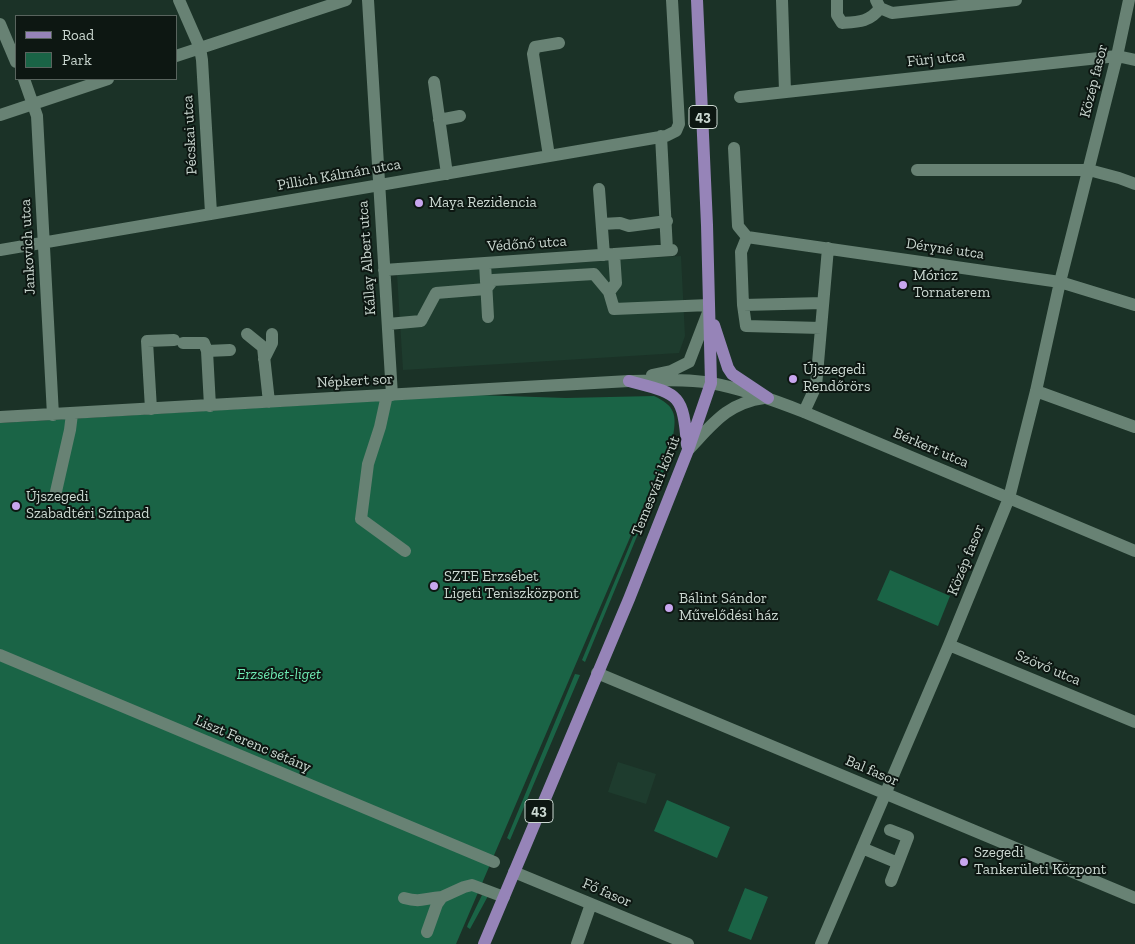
<!DOCTYPE html>
<html>
<head>
<meta charset="utf-8">
<style>
	body { margin:0 }
	#map { position:relative; width:1135px; height:944px; overflow:hidden; background:#1b3227; font-family:"Zilla Slab",serif }
	canvas { display:block }
	.legend { position:absolute; left:15px; top:15px; width:162px; height:65px; box-sizing:border-box; background:#0d1712; border:1px solid #59645e; margin:0; padding:6px 9px; list-style:none; font-size:15px; color:#cbd8d1 }
	.legend li { display:flex; align-items:center; gap:10px; height:25px }
	.legend b { width:25px; border:1px solid #59645e }
</style>
</head>
<body>
<div id="map">
<canvas width="1135" height="944"></canvas>
<ul class="legend">
<li><b style="height:6px;background:#9684b8"></b>Road</li>
<li><b style="height:14px;background:#1a6446"></b>Park</li>
</ul>
</div>
<script>
const ctx = document.querySelector('canvas').getContext('2d');
ctx.lineJoin = 'round';
function fill(path, color) { ctx.fillStyle = color; ctx.fill(path, 'evenodd'); }
function stroke(path, color, width, dash) { ctx.strokeStyle = color; ctx.lineWidth = width; ctx.lineCap = dash ? 'butt' : 'round'; ctx.setLineDash(dash || []); ctx.stroke(path); }
function label(font, color, halo, rows, align = 'center') {
  ctx.font = font + ' "Zilla Slab",serif'; ctx.lineWidth = 4; ctx.setLineDash([]); ctx.textBaseline = 'middle'; ctx.strokeStyle = halo; ctx.fillStyle = color; for (const [text, x, y, turn = 0] of rows) {
    ctx.save(); ctx.translate(x, y); ctx.rotate((+turn || 0) * Math.PI / 180); ctx.textAlign = isNaN(turn) ? turn : align; if (halo) ctx.strokeText(text, 0, 0); ctx.fillText(text, 0, 0); ctx.restore();
  }
}
fill(new Path2D(`
	M681,256L685,336L679,353L403,370L397,274Z
	M618,762L656,774L646,804L608,792Z`), '#1e3c2e');
fill(new Path2D(`
	M476,395L566,398L654,396C675,406 677,414 673,437L456,944H0V423Z
	M678,437L585,662L582,660L661,470L674,440Z
	M890,570L950,596L938,626L877,600Z
	M575,674L580,675L510,840L507,838Z
	M667,800L730,827L717,858L654,831Z
	M745,888L768,897L751,940L728,931Z
	M482,895L488,896L470,929L467,927L468,924Z`), '#1a6446');
stroke(new Path2D(`
	M179,0L200,48L202,60L211,213
	M368,0L392,395
	M782,0L785,91
	M837,0V15L842,23C858,22 870,22 880,8
	M876,0L880,8L892,13L1016,0
	M0,24L16,62
	M176,56L346,0
	M24,79L37,116L53,415
	M434,82L447,174
	M740,97L1117,56L1135,60
	M0,115L108,79
	M439,120L460,116
	M661,136L667,250
	M734,148L738,226L747,237
	M549,156L533,54L535,47L559,43
	M917,170H1089L1119,178L1135,184
	M599,189L604,255
	M602,224L620,223L629,226L667,221
	M747,237L1060,282L1135,305
	M747,237L741,252L743,305L746,326L821,328
	M0,250L666,136L676,131L679,124L672,0
	M485,263L488,317
	M384,270L672,250
	M609,292L616,283L614,254
	M743,305L823,303
	M388,324L421,321L436,293L486,289L493,280L594,274L609,292L614,309L709,305
	M247,334L263,347L269,402
	M183,343H204L207,351
	M264,359L272,343V334
	M652,375L671,371L689,362L709,310
	M1036,391L1135,427
	M387,395L380,427L368,464L361,519L405,551
	M210,406L207,351L230,350
	M151,409L147,341L174,340
	M804,412L816,386L828,248
	M0,417L629,381C656,381 684,378 711,383C743,389 774,400 804,412L1135,551
	M688,450C712,425 727,403 764,398
	M55,496L70,430L72,414
	M949,645L1135,722
	M0,655L494,862
	M597,673L1135,898
	M862,848L898,863L908,837L890,830
	M514,872L688,944
	M891,881L898,863
	M404,898C422,903 424,898 442,897
	M427,932L437,904L442,897L464,887L472,885L504,897
	M577,944L591,904
	M821,944L949,645L1009,498L1036,391L1060,282L1117,56L1129,0`), '#688274', 12);
stroke(new Path2D(`
	M714,325L728,368L732,374L768,398
	M629,381C678,394 683,392 687,445
	M484,944L629,599L688,450L711,383L707,225L697,0`), '#9684b8', 12);
for (const [x, y, r, color] of [
	[419,203,5,"#c8a6ef"],
	[903,285,5,"#c8a6ef"],
	[793,379,5,"#c8a6ef"],
	[16,506,5,"#c8a6ef"],
	[434,586,5,"#c8a6ef"],
	[669,608,5,"#c8a6ef"],
	[964,862,5,"#c8a6ef"]
]) { const dot = new Path2D(); dot.arc(x, y, r, 0, 2 * Math.PI); ctx.fillStyle = color; ctx.fill(dot); stroke(dot, '#0d1712', 2); }
for (const [x, y, w] of [
	[703,117,28],
	[539,811,28]
]) { const box = new Path2D(); box.roundRect(x - w / 2, y - 11.5, w, 23, 4); ctx.fillStyle = '#0d1712'; ctx.fill(box); stroke(box, '#cbd8d1', 1); }
label('bold 14px', '#cbd8d1', null, [
	["43",703,117],
	["43",539,811]
]);
label('15px', '#cbd8d1', '#0d1712', [
	["Fürj utca",936,59,-6],
	["Közép fasor",1094,81,-76],
	["Pécskai utca",190,135,-93],
	["Pillich Kálmán utca",339,175,-10],
	["Védőnő utca",527,244,-4],
	["Jankovich utca",28,247,-93],
	["Déryné utca",945,249,8],
	["Kállay Albert utca",367,258,-94],
	["Népkert sor",355,381,-3],
	["Bérkert utca",931,448,23],
	["Temesvári körút",656,486,-68],
	["Közép fasor",966,560,-68],
	["Szövő utca",1048,668,23],
	["Liszt Ferenc sétány",253,744,23],
	["Bal fasor",872,771,23],
	["Fő fasor",607,893,23]
]);
label('15px', '#cbd8d1', '#0d1712', [
	["Maya Rezidencia",429,203],
	["Móricz",913,276],
	["Tornaterem",913,293],
	["Újszegedi",803,370],
	["Rendőrörs",803,387],
	["Újszegedi",26,497],
	["Szabadtéri Színpad",26,514],
	["SZTE Erzsébet",444,577],
	["Ligeti Teniszközpont",444,594],
	["Bálint Sándor",679,599],
	["Művelődési ház",679,616],
	["Szegedi",974,853],
	["Tankerületi Központ",974,870]
], 'left');
label('italic 15px', '#6fecb4', '#0d1712', [
	["Erzsébet-liget",279,675]
]);
</script>
</body>
</html>
